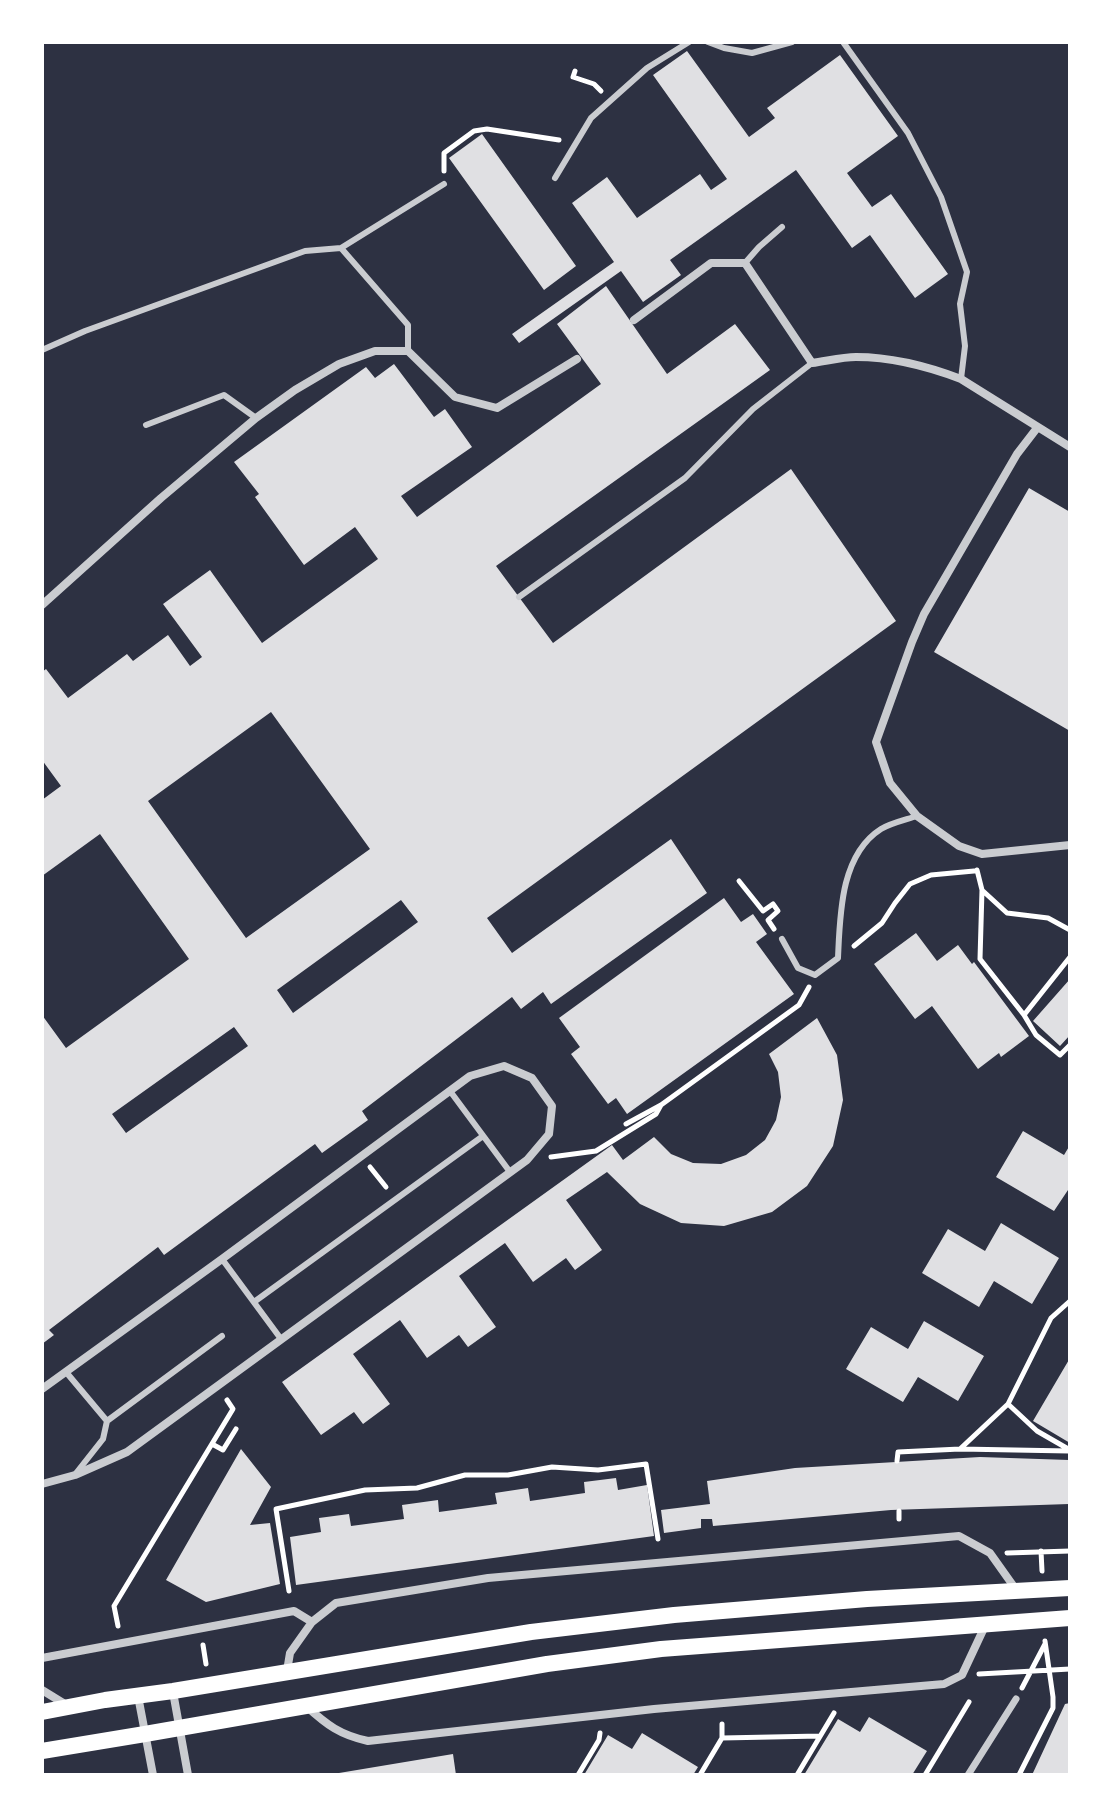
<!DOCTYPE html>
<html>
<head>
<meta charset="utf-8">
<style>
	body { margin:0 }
	#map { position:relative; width:1112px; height:1817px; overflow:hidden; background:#2d3142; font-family:Arial,sans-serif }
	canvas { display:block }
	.frame { position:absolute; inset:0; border:44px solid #fff; pointer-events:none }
</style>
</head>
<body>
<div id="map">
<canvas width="1112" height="1817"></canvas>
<div class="frame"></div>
</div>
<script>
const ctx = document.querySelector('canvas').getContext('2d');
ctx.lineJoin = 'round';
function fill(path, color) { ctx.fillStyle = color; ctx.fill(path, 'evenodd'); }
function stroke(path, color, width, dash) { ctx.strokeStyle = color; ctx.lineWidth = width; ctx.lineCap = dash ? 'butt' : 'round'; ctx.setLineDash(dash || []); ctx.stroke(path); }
fill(new Path2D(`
	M687,51L749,137L775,118L767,108L840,55L898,136L847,173L872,207L891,194L948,274L915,298L870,235L852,248L796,170L670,260L681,275L643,302L621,271L519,343L512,334L614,262L572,203L607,177L637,218L700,174L711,190L727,179L653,75Z
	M482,134L576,266L544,290L449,158Z
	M606,286L667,374L735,324L770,370L496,566L553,643L791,469L896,621L487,918L512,953L671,839L707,893L551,1004L543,992L521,1009L512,997L362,1111L368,1120L322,1153L315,1144L164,1255L158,1247L49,1330L54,1335L42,1344V1015L66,1048L189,959L100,834L42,876V800L61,786L42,760V672L46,669L68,698L127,654L133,661L168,635L190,666L202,657L163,604L210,570L262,643L378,559L355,527L304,565L255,497L259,494L234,462L366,367L375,378L394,364L434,417L445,409L472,447L401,496L417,517L601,384L557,324ZM271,712L370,849L246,938L148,801ZM401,900L418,922L293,1013L277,990ZM234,1027L248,1046L126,1133L112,1114Z
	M1029,488L1070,512V731L934,652Z
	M724,898L741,922L753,914L767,934L756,942L794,994L627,1114L616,1098L608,1104L571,1054L580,1047L559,1018Z
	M916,933L937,961L958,945L972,964L974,962L1029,1036L1001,1057L999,1053L978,1069L932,1006L915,1019L874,964Z
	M1070,979V1035L1060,1046L1033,1021Z
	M817,1018L837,1055L843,1100L833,1146L807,1186L772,1212L724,1226L681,1223L640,1204L607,1172L566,1200L602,1250L575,1270L566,1258L533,1282L505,1243L459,1276L496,1327L468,1347L459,1335L427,1358L400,1320L353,1354L390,1404L363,1424L354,1412L321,1435L282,1382L612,1145L623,1160L654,1137L671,1154L693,1163L721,1164L746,1155L765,1140L776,1120L781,1097L778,1072L769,1054Z
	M1023,1131L1064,1155L1070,1145V1187L1054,1211L996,1177Z
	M1001,1223L1059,1258L1032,1304L994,1281L979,1307L922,1273L948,1229L985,1251Z
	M924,1321L984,1356L958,1401L918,1377L903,1402L846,1369L871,1327L908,1349Z
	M1070,1358V1443L1033,1421Z
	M241,1449L271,1487L250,1525L270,1523L280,1584L206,1602L166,1580Z
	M980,1457L1069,1460V1504L891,1510L713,1526L712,1519H701V1528L664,1533L661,1510L710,1504L707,1481L795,1468Z
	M616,1478L618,1490L647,1485L654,1536L296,1585L290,1537L321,1532L319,1518L349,1514L351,1526L404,1519L402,1505L438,1500L439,1512L497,1504L495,1493L528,1488L530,1501L585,1493L584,1482Z
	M1070,1703V1775H1032L1065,1704Z
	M869,1717L927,1751L912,1775H804L838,1719L860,1732Z
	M642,1733L698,1767L693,1775H584L608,1735L632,1749Z
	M453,1754L456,1775H339V1773Z`), '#e0e0e3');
stroke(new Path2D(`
	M575,71L573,77L594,84L601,91
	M444,171V153L474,131L487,129L559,140
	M977,870L982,890L980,959L1024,1015L1036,1035L1060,1055L1070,1045
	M739,881L763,911L773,904L778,911L768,920L774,929
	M983,891L1007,913L1048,918L1070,930
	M854,946L882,923L895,903L910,884L931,875L974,871
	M1024,1015L1070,957
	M626,1124L661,1105L799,1005L809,987
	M551,1157L596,1151L656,1114L661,1105
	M370,1167L386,1187
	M1070,1301L1051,1318L1008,1404L1037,1431L1070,1450
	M212,1444L223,1450L236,1429
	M960,1449L1069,1451
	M897,1461L898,1452L960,1449L1008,1404
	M899,1511V1519
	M1041,1551L1042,1571
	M1007,1553L1070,1551
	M289,1591L276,1509L365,1490L417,1488L465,1475H508L552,1467L598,1470L646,1464L658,1539
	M118,1626L114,1606L233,1409L227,1400
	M203,1645L206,1664
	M979,1674L1070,1669
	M1022,1688L1045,1644
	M722,1738L820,1736
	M578,1775L599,1740L600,1733
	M700,1775L722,1738V1724
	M797,1775L834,1713
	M925,1775L969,1702
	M1019,1775L1053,1708V1697L1045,1641`), '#fff', 5);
stroke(new Path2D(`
	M708,42L724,48L752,53L792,42
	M843,42L908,133L941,197L967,272L960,304L965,346L961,379
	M555,178L591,118L647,68L689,42
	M341,248L444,184
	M745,263L759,247L782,227
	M42,350L85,331L305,251L341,248L408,325V351
	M146,425L224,395L256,418
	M519,597L685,478L753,409L812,363
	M782,939L798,968L815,975L838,958C840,916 840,855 881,829C891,823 905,820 917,816
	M450,1091L510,1172
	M222,1259L281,1339
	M254,1302L483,1136
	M66,1372L107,1421L103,1439L77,1472
	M107,1421L222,1336`), '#caccd0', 6);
stroke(new Path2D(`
	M968,1775L1016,1699`), '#caccd0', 7);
stroke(new Path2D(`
	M634,320L711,263H745L812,363C827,361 842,357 856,357C892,357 927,366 961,379L1070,447
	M1037,428L1017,454L924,614L912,642L876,742L890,783L917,816L959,846L982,854L1070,845
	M42,605L161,498L256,418L295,390L339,364L375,351H408L455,397L497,408L577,359
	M42,1389L222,1259L470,1076L504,1066L532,1078L552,1106L549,1134L527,1160L127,1452L75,1475L42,1484
	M42,1658L294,1611L312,1622
	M287,1671L290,1653L312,1622L336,1603L488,1578L959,1536L990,1553L1017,1591
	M42,1690L68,1706
	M173,1692L188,1775
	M138,1696L153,1775
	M306,1706C327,1725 340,1735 368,1741L654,1709L944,1684L962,1675L985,1626`), '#caccd0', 8);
stroke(new Path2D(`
	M42,1712L105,1700L173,1691L531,1632L674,1615L867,1599L1070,1588
	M42,1751L145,1734L547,1664L661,1649L1070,1618`), '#fff', 16);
</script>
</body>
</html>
